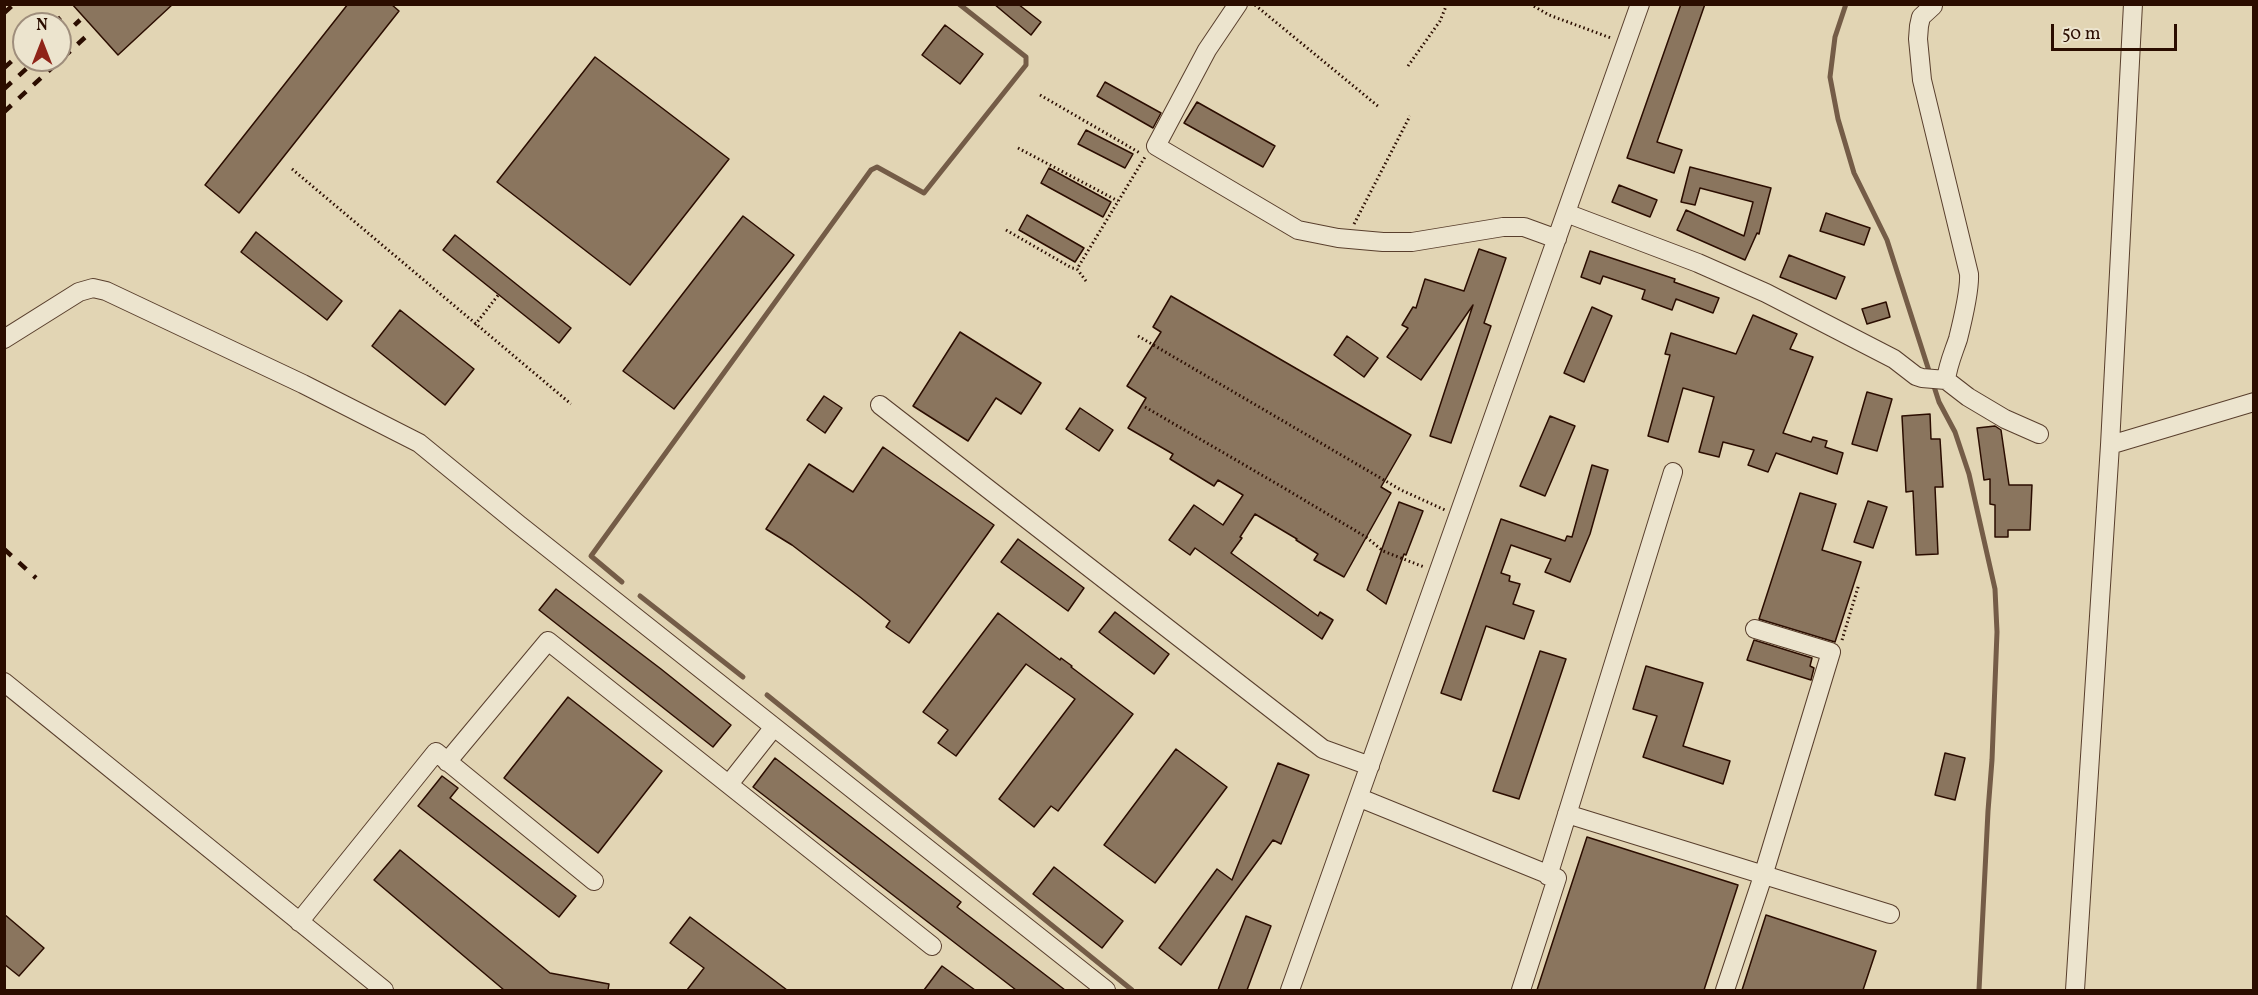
<!DOCTYPE html>
<html>
<head>
<meta charset="utf-8">
<style>
	body { margin:0 }
	#map { position:relative; width:2258px; height:995px; overflow:hidden; background:#e2d5b4; font-family:Vollkorn,serif }
	canvas { display:block }
	.frame { position:absolute; inset:0; border:6px solid #2b0d00; pointer-events:none }
	.north { position:absolute; left:12px; top:12px; width:60px; height:60px; box-sizing:border-box; background:#ece4ce; border:2px solid #9f8e7c; border-radius:50%; rotate:0deg; font-size:16px; font-weight:700; line-height:24px; text-align:center; color:#2b0d00 }
	.north::after { content:''; display:block; margin:auto; width:21px; height:27px; background:#8f2418; clip-path:polygon(50% 0,100% 100%,50% 72%,0 100%) }
	.scale { position:absolute; left:2051px; top:24px; width:126px; height:27px; box-sizing:border-box; border:3px solid #2b0d00; border-top:0; padding-left:8px; font-size:18px; line-height:21px; white-space:nowrap; color:#2b0d00; -webkit-text-stroke:4px #ece4ce; paint-order:stroke }
</style>
</head>
<body>
<div id="map">
<canvas width="2258" height="995"></canvas>
<div class="frame"></div>
<div class="north">N</div>
<div class="scale">50 m</div>
</div>
<script>
const ctx = document.querySelector('canvas').getContext('2d');
ctx.lineJoin = 'round';
function stroke(path, color, width, dash) { ctx.strokeStyle = color; ctx.lineWidth = width; ctx.lineCap = dash ? 'butt' : 'round'; ctx.setLineDash(dash || []); ctx.stroke(path); }
function fill(path, color) { ctx.fillStyle = color; ctx.fill(path, 'evenodd'); }
stroke(new Path2D(`
	M1846,4L1835,37L1830,77L1838,119L1854,173L1887,240L1939,402L1955,432L1969,474L1995,589L1997,632L1992,760L1988,811L1979,990
	M622,582L591,556L871,170L877,167L924,193L1026,65V57L959,4
	M640,596L743,677
	M767,695L1132,990`), '#745c47', 5);
const building = new Path2D(`
	M72,4H173L118,55Z
	M348,4H391L399,11L239,213L205,185Z
	M994,4H1018L1041,22L1031,35Z
	M1681,4H1705L1657,142L1682,150L1674,173L1627,158Z
	M945,25L983,54L960,84L922,55Z
	M595,57L729,159L630,285L497,182Z
	M1105,82L1161,113L1153,128L1097,96Z
	M1197,102L1275,146L1263,167L1184,123Z
	M1086,130L1133,154L1125,168L1078,144Z
	M1690,167L1771,188L1759,234L1757,233L1745,260L1677,230L1686,210L1744,236L1753,202L1700,188L1695,205L1681,202Z
	M1049,168L1111,202L1103,217L1041,183Z
	M1619,185L1657,200L1650,217L1612,202Z
	M1826,213L1870,228L1864,245L1820,231Z
	M1027,215L1084,248L1075,262L1019,230Z
	M743,216L794,255L674,409L623,371Z
	M256,232L342,301L327,320L241,252Z
	M455,235L571,328L559,343L443,250Z
	M1479,249L1506,258L1484,323L1491,326L1451,443L1430,436L1473,305L1421,380L1387,357L1408,328L1402,325L1413,307L1416,308L1425,279L1464,291Z
	M1590,251L1675,279L1674,282L1719,298L1713,313L1676,299L1672,310L1642,299L1645,290L1603,276L1600,284L1581,277Z
	M1789,255L1845,277L1836,299L1780,277Z
	M1171,296L1411,435L1381,487L1391,493L1344,577L1314,560L1318,554L1296,540L1297,539L1255,514L1240,537L1242,538L1231,553L1318,616L1320,612L1333,620L1322,639L1195,548L1190,555L1169,540L1194,505L1223,525L1243,495L1218,480L1214,486L1170,459L1173,454L1128,428L1146,398L1127,386L1161,332L1153,327Z
	M1886,302L1890,317L1867,324L1862,309Z
	M1592,307L1612,316L1584,382L1564,373Z
	M400,310L474,369L445,405L372,346Z
	M1753,315L1797,334L1790,349L1813,357L1783,433L1811,442L1813,437L1827,441L1825,447L1843,453L1837,474L1776,453L1768,472L1748,465L1754,450L1723,442L1719,457L1699,452L1714,397L1683,388L1668,442L1648,436L1670,355L1665,354L1671,333L1736,354Z
	M960,332L1041,383L1021,414L996,398L968,441L913,406Z
	M1347,336L1378,358L1364,377L1334,355Z
	M1867,392L1892,399L1877,451L1852,444Z
	M824,396L842,408L825,433L807,420Z
	M1080,408L1113,430L1099,451L1066,429Z
	M1930,414L1931,439H1940L1943,487H1935L1938,554L1916,555L1913,491L1906,492L1902,416Z
	M1550,416L1575,426L1545,496L1520,486Z
	M1995,426L2001,430L2009,485H2032L2030,530H2008V537H1995V505L1990,504V479L1984,480L1977,428Z
	M883,447L994,525L909,643L886,627L890,621L860,597L792,545L766,529L809,464L853,492Z
	M1592,465L1608,470L1590,534L1570,582L1545,572L1551,559L1511,545L1501,573L1510,576L1509,581L1520,584L1513,604L1534,611L1524,639L1486,626L1461,700L1441,693L1501,519L1565,541L1567,536L1572,537Z
	M1800,493L1836,504L1822,550L1861,562L1835,642L1759,619Z
	M1868,501L1887,507L1873,548L1854,542Z
	M1399,502L1423,511L1406,555L1404,554L1386,604L1367,590Z
	M1018,539L1084,588L1068,611L1001,562Z
	M556,589L661,669L731,725L713,747L539,610Z
	M1115,612L1169,654L1154,674L1099,632Z
	M998,613L1060,660L1061,658L1072,666L1071,667L1133,714L1058,811L1051,806L1034,827L999,799L1075,699L1026,664L956,756L938,743L948,730L923,712Z
	M1754,640L1812,658L1810,666L1814,668L1811,680L1747,660Z
	M1540,651L1566,659L1519,799L1493,791Z
	M1646,666L1703,683L1683,746L1730,761L1723,784L1643,757L1657,716L1633,709Z
	M568,697L662,771L598,853L504,778Z
	M1176,749L1227,787L1155,883L1104,845Z
	M1945,753L1965,758L1955,800L1935,795Z
	M775,758L961,902L957,907L1065,990H1016L753,787Z
	M1278,763L1309,775L1281,844L1273,840L1181,965L1159,948L1217,869L1232,880Z
	M442,776L458,788L450,798L576,896L559,917L418,806Z
	M1587,837L1738,885L1704,990H1537Z
	M400,850L550,973L609,984L608,990H504L374,880Z
	M1054,867L1123,921L1102,948L1033,894Z
	M4,914L44,948L19,976L4,964Z
	M1766,915L1876,951L1863,990H1742Z
	M1246,916L1271,926L1247,990H1218Z
	M690,917L787,990H687L704,968L670,943Z
	M942,966L975,990H924Z`);
fill(building, '#8a755e');
stroke(building, '#2b0d00', 1.5);
const minor = new Path2D(`
	M1238,4L1207,50L1156,146L1298,230L1338,238L1383,242H1412L1503,227H1524L1557,239
	M1933,6L1921,17L1919,26L1918,39L1922,80L1969,274C1970,290 1962,323 1958,339C1953,354 1948,364 1946,380
	M1566,213L1698,263L1766,293L1894,359L1916,376L1922,378L1946,380L1968,397L2005,419L2039,434
	M4,339L79,292L93,288L106,291L303,384L419,443L518,524L1106,990
	M880,405L1323,749L1370,766
	M2110,445L2254,402
	M4,682L384,990
	M447,762L548,641L932,946
	M729,784L774,727
	M1360,798L1557,878L1521,990
	M1567,814L1890,914
	M1548,876L1673,472
	M299,922L436,752L594,881
	M1290,990L1640,4
	M1725,990L1763,876L1831,652L1755,629
	M2075,990L2110,445L2133,4`);
stroke(minor, '#593f2d', 20);
stroke(new Path2D(`
	M1530,4L1549,15L1611,38
	M1255,5L1379,107
	M1408,66L1440,21L1447,4
	M1040,95L1140,153
	M1018,148L1118,201
	M292,169L571,404
	M1354,224L1410,116
	M1006,230L1072,268L1077,269
	M1086,281L1077,269L1145,157
	M475,325L499,294
	M1138,336L1401,490L1445,510
	M1145,407L1284,488L1366,537L1383,551L1424,567
	M1842,640L1859,584`), '#2b0d00', 3, [1.5, 3]);
stroke(minor, '#ece4ce', 18);
stroke(new Path2D(`
	M4,13L14,4
	M53,24L68,11
	M60,39L80,20
	M4,68L24,50
	M4,89L36,60
	M4,112L92,31
	M4,549L36,578`), '#2b0d00', 4.5, [10, 10]);
</script>
</body>
</html>
